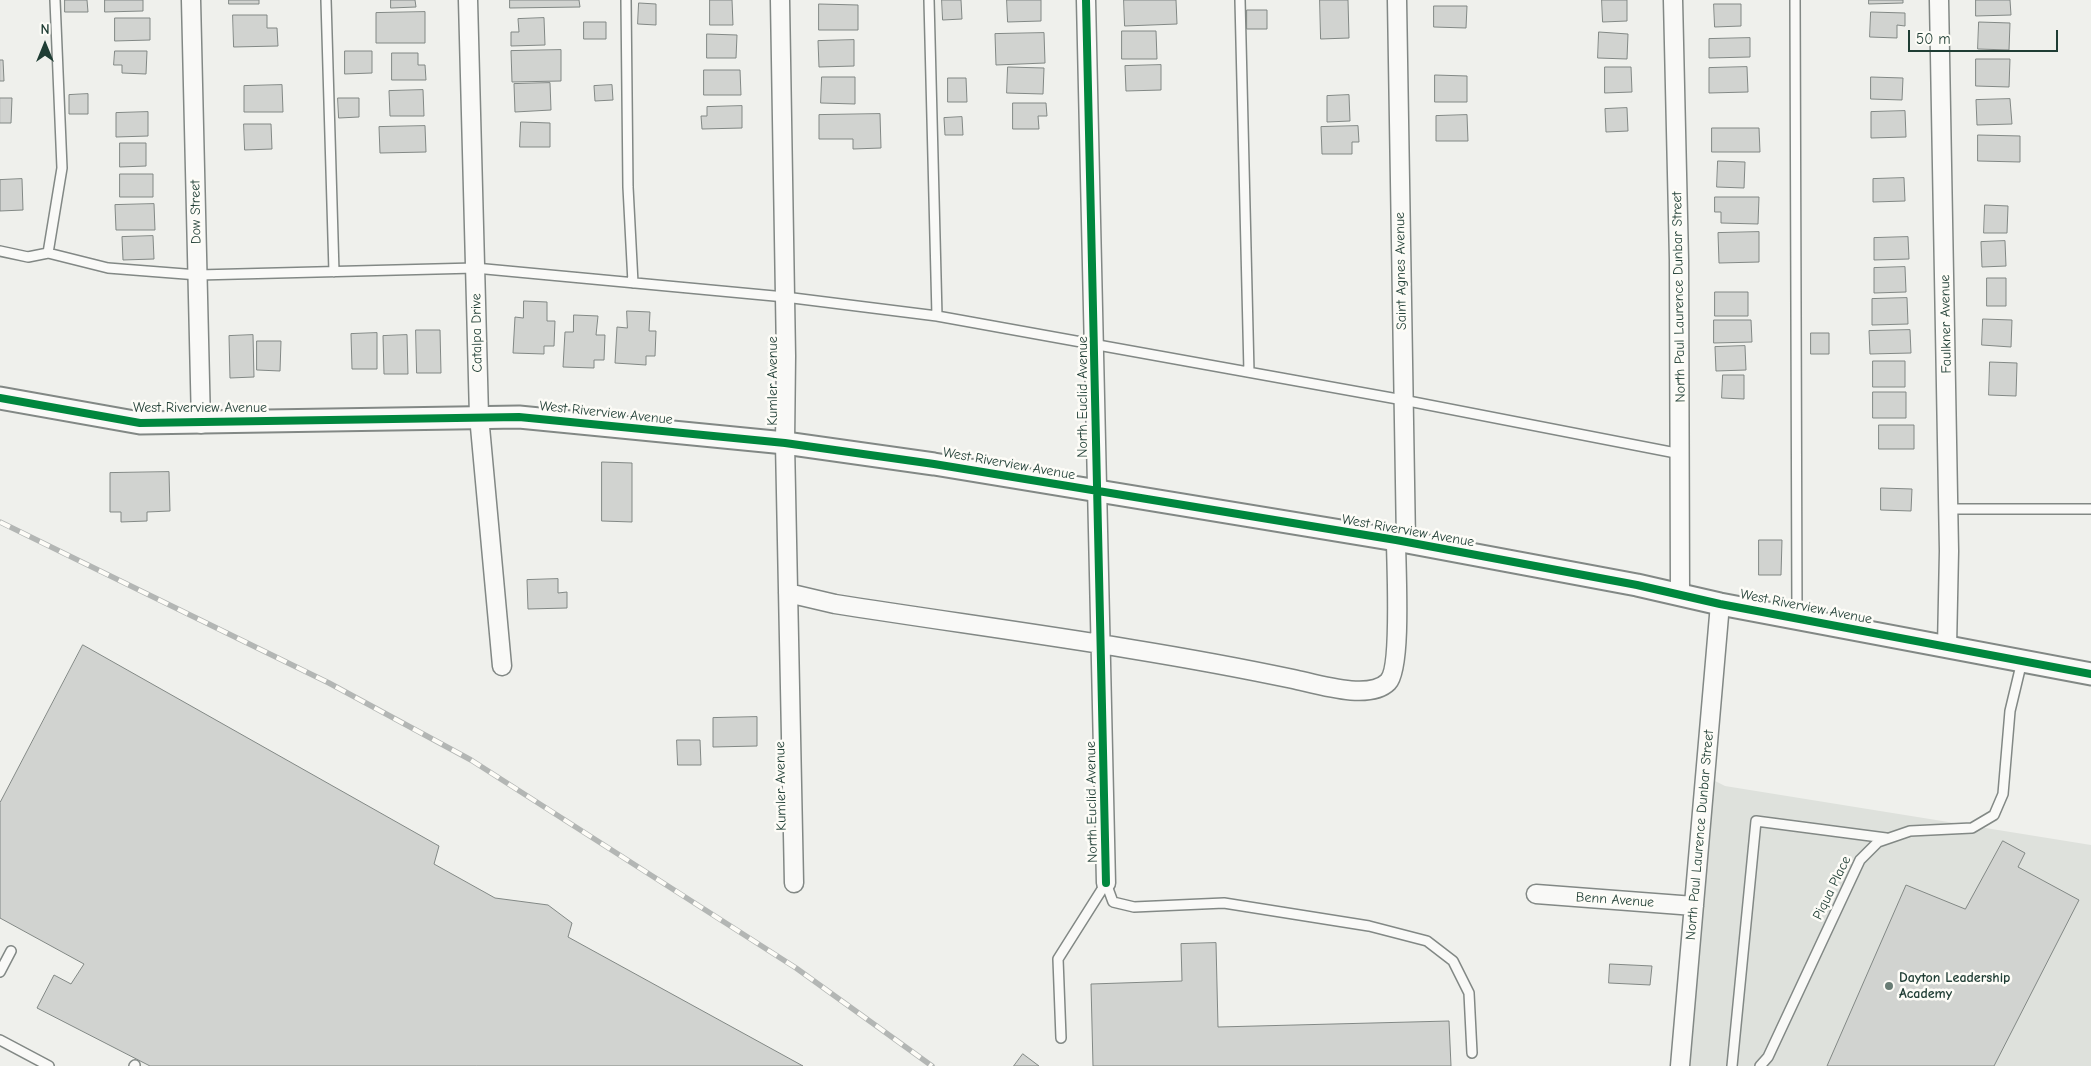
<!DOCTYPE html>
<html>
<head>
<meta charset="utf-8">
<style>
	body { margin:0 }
	#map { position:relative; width:2091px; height:1066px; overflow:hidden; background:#eff0ec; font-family:"Comic Neue",sans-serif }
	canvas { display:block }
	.north { position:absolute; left:20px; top:20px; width:50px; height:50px; -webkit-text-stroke:4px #fdfcf7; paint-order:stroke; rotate:0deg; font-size:14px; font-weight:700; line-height:20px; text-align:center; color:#1f3d34 }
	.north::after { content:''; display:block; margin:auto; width:18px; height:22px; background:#1f3d34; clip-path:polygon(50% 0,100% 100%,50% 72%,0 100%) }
	.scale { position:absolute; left:1908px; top:30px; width:150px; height:22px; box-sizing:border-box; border:2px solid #1f3d34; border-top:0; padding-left:6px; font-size:15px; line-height:18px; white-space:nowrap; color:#1f3d34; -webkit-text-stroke:4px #fdfcf7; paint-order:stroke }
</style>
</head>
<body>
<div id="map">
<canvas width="2091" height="1066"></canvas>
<div class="north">N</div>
<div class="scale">50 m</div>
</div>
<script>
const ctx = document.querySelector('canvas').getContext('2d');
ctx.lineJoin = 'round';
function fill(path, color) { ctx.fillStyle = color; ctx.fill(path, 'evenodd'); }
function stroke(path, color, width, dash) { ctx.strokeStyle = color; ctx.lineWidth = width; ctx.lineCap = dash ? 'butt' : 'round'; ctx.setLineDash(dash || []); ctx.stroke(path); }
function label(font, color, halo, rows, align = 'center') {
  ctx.font = font + ' "Comic Neue",sans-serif'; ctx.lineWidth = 5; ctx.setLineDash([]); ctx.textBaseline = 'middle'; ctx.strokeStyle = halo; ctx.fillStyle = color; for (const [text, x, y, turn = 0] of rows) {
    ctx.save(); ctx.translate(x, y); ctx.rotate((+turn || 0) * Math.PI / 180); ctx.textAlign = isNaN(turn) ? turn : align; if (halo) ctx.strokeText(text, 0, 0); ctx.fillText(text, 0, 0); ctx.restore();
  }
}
fill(new Path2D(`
	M1705,776L1725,786L2091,845V1066H1680Z`), '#dee1dc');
const building = new Path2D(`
	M65,0H87L88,12H65Z
	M105,0H143V11L105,12Z
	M229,0H259V4H229Z
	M391,0H415L416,7L391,8Z
	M510,0H579L580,7L510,8Z
	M710,0H732L733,25H710Z
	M942,0H961L962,19L943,20Z
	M1007,0H1041V21L1008,22Z
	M1124,0H1176L1177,24L1125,26Z
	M1320,0H1348L1349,38L1321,39Z
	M1602,0H1627V21L1603,22Z
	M1869,0H1903V3L1869,4Z
	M1976,0H2010L2011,15L1976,16Z
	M639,3L656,4V25L638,24Z
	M819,4L858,5V30H819Z
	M1714,4H1741V26L1715,27Z
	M1434,6H1467L1466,28L1434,27Z
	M1247,10H1267V29H1247Z
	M425,12V43H376V13Z
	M1871,12L1905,13V26L1897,25V38L1870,37Z
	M233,15H267V28H277L278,46L234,47Z
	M115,18H150V40L115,41Z
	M544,18L545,45L511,46V32H519L518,19Z
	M584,22H606V39H584Z
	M1979,22L2010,23L2009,50L1978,49Z
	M1122,31H1156L1157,59H1122Z
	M1599,32L1628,34L1627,59L1598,58Z
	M1044,33L1045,63L996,65L995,34Z
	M707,34L737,35L736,58H707Z
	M1750,38V57L1709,58V39Z
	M854,40V66L819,67L818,41Z
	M561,50V81L512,82L511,51Z
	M115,51H147L146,74L122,73V65H114Z
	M345,51H372V73L345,74Z
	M392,53H418V65H425L426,80H392Z
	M1976,59H2010L2009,87L1976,86Z
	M0,60H3L4,81H0Z
	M1161,65V90L1126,91L1125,66Z
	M1008,67L1044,68L1043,94L1007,93Z
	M1605,67H1631L1632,92L1605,93Z
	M1747,67L1748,92L1709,93V68Z
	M704,70H740L741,95H704Z
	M1435,75L1467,76V102H1435Z
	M822,77H855V104L821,103Z
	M1871,77L1903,78L1902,100L1871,99Z
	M948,78H966L967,102H948Z
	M550,83L551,110L515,112L514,84Z
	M282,85L283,112H244V86Z
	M612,85L613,100L595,101L594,86Z
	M423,90L424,116H390L389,91Z
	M88,94V114H69V95Z
	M1349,95L1350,121L1327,122V96Z
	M0,98H12L11,123H0Z
	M338,98H359V117L339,118Z
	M2010,99L2012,124L1977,125L1976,100Z
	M1013,103H1046L1047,116H1038L1039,129H1013Z
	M742,106V128L702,129L701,116H707V107Z
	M1627,108L1628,131L1606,132L1605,109Z
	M1905,111L1906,137L1871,138V112Z
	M148,112V136L116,137V113Z
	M880,114L881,148L853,149V139H819V115Z
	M1467,115L1468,141H1436V116Z
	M962,117L963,135H945L944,118Z
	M521,122L550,123V147H520Z
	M244,124H271L272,149L245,150Z
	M425,126L426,152L380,153L379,127Z
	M1358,126L1359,142H1352V154H1322L1321,127Z
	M1712,128H1759L1760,152H1712Z
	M1978,135L2020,136V162L1978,161Z
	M120,143H146V166L120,167Z
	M1718,161L1745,162L1744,188L1717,187Z
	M120,174H153V197H120Z
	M1904,178L1905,201L1873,202V179Z
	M22,179L23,210L0,211V180Z
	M1715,197H1759L1758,224L1721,223V212H1715Z
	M154,204L155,230H116L115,205Z
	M1985,205L2008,206L2007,233H1984Z
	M1759,232V262L1719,263L1718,233Z
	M153,236L154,259L123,260L122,237Z
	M1908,237L1909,259L1874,260V238Z
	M2005,241L2006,266L1982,267L1981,242Z
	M1905,267L1906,292L1874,293V268Z
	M1987,278H2006V306H1987Z
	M1715,292H1748V316H1715Z
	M1907,298L1908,324L1872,325V299Z
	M524,301L547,302V321H555L554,346H544V354L513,353L515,317L523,318Z
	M627,311L650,312L649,331H656L655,356H646V365L615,363L617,327L627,328Z
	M574,315L598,316L596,335H605L604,360H594V368L563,367L565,332H573Z
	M1983,319L2012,320L2011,347L1982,345Z
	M1714,320H1751L1752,342L1714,343Z
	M416,330H440L441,373H417Z
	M1910,330L1911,353L1870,354L1869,331Z
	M377,333V369H352L351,334Z
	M1811,333H1829V354H1811Z
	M253,335L254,377L230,378L229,336Z
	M407,335L408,374H384L383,336Z
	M257,341H281L280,371L257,370Z
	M1745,346L1746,370L1716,371L1715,347Z
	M1873,361H1905V387H1873Z
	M1990,362L2017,363L2016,396L1989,395Z
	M1723,375H1744V399L1722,398Z
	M1873,392H1906V418H1873Z
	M1879,425H1914V449H1879Z
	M602,462L632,463V522L602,521Z
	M169,472L170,511L147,512V521L121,522V512H110V473Z
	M1881,488L1912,489L1911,511L1881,510Z
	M1759,540H1782L1781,575H1759Z
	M558,579V593L567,592V608L528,609L527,580Z
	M83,645L439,846L434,864L495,898L548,905L572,923L568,937L803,1066H150L37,1008L54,975L71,984L84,964L0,918V803Z
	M757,717V746L713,747V718Z
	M677,740H700L701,765H678Z
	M2003,841L2025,853L2018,867L2079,900L1994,1066H1827L1906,885L1965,909Z
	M1216,943L1218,1027L1449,1021L1451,1066H1093L1091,984L1182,981L1181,944Z
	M1610,964L1652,966L1650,985L1609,983Z
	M1023,1054L1039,1066H1014Z`);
fill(building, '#d1d3d0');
stroke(building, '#828885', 1);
const service = new Path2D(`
	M326,0L334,272
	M626,0L628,187L633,283
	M929,0L937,316
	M1240,0L1249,372
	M1795,0L1797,618
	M0,251L28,257L48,253L62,168L55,0
	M48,253L108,268L198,275L475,268L785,297L937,316L1403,400L1681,454
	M1949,509H2091
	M1106,883L1113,902L1134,907L1224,903L1369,926L1427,941L1453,961L1469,993L1472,1053
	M0,972L11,951
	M1061,1038L1058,959L1106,883
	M0,1040L49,1066
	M134,1066L135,1065
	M1732,1066L1756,821L1886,838
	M1760,1066L1768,1057L1860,860L1878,842L1910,831L1972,828L1994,815L2003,794L2010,711L2022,661`);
const minor = new Path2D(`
	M191,0L201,424
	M468,0L479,416L502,666
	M780,0L786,356L785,443L794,883
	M1086,0L1106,883
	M1397,0L1406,542
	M1673,0L1679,260L1680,594
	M1939,0L1949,551L1947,647
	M788,593L835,604C988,628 1142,647 1293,679C1317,684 1369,701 1388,682C1402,668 1396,565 1396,540
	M1536,894L1694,906
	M1680,1066L1720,604`);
const tertiary = new Path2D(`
	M0,398L140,423L519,417L785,443L934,464L1396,540L1637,585L1720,604L2091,674`);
stroke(service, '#828885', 12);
stroke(minor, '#828885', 21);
stroke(tertiary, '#828885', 25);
stroke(service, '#f9f9f7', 9);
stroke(minor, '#f9f9f7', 18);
stroke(tertiary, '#f9f9f7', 21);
const rail = new Path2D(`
	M0,522L329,683L471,760L796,968L932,1066`);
stroke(rail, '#b3b6b4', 5.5);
stroke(rail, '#fdfcf7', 4, [11]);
stroke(new Path2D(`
	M1086,0L1106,883
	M0,398L140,423L519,417L785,443L934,464L1396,540L1637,585L1720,604L2091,674`), '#00873e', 8);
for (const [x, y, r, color] of [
	[1889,986,5,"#687c74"]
]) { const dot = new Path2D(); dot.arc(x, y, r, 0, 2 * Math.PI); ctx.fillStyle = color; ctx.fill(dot); stroke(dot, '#fdfcf7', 2); }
label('14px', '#1f3d34', '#fdfcf7', [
	["Dow Street",196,212,-91],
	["Saint Agnes Avenue",1401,271,-91],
	["North Paul Laurence Dunbar Street",1679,297,-91],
	["Faulkner Avenue",1946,324,-91],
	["Catalpa Drive",477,333,-91],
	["Kumler Avenue",773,381,-90],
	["North Euclid Avenue",1083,397,-90],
	["West Riverview Avenue",200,408],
	["West Riverview Avenue",606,413,6],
	["West Riverview Avenue",1009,464,10],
	["West Riverview Avenue",1408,531,10],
	["West Riverview Avenue",1806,607,11],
	["Kumler Avenue",781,786,-91],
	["North Euclid Avenue",1092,802,-91],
	["North Paul Laurence Dunbar Street",1700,835,-85],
	["Piqua Place",1832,888,-64],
	["Benn Avenue",1615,900,4]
]);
label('bold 14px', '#1f3d34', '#fdfcf7', [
	["Dayton Leadership",1899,978],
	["Academy",1899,994]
], 'left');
</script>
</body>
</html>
